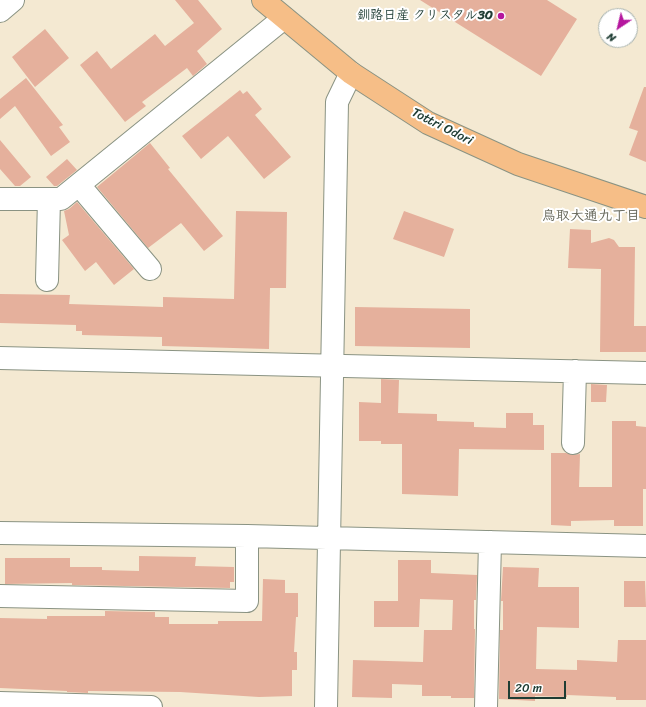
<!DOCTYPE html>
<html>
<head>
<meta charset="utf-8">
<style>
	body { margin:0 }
	#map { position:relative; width:646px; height:707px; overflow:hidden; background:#f4e9d2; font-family:Sriracha,sans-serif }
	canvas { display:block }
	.north { position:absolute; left:598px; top:8px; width:40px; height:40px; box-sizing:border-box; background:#fff; border:1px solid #a5b1ae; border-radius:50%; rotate:215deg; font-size:11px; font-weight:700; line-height:16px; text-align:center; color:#1f3d34 }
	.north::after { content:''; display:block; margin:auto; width:14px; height:18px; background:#b5179e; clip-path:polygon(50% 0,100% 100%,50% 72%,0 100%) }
	.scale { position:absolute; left:508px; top:681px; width:58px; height:18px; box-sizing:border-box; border:2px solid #1f3d34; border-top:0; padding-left:5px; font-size:12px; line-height:14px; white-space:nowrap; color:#1f3d34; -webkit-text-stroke:3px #fff; paint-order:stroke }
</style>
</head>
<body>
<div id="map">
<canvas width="646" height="707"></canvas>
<div class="north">N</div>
<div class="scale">20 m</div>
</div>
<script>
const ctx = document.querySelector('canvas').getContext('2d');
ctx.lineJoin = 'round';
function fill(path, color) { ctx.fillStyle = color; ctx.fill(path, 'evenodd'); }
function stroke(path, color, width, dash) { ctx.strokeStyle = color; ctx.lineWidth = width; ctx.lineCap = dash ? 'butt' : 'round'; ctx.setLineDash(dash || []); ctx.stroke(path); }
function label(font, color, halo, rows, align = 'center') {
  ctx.font = font + ' Sriracha,"Klee One",sans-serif'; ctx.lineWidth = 4; ctx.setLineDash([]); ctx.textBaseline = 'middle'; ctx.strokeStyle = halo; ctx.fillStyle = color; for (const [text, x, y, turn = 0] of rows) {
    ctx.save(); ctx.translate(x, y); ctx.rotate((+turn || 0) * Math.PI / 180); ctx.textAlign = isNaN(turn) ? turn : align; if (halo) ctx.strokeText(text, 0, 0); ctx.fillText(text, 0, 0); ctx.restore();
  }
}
fill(new Path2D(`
	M175,0H198L222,29L197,51L207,64L193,76L187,68L142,102L146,106L125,122L80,65L97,51L111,69L155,34L165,46L194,23Z
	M420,0H547L577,19L541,76Z
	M45,29L69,58L35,87L12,57Z
	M26,78L63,125L59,127L70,142L51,156L15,106L0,119V99Z
	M644,87H646V162L629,155L638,131L629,128Z
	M240,90L243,94L247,91L262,109L255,115L291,157L264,179L228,136L201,159L182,136Z
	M0,140L31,177L20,186H15L0,169Z
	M150,143L170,168L168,169L223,236L204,251L181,223L148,248L97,187Z
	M67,159L77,170L57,186H54L46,177Z
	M77,202L134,269L114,285L96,262L85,271L62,240L69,235L64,211L69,209Z
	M236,211L287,212L286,288H270L269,349L162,346V337L82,335V331H76V325L0,323V294L70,295L69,304L163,307V297L234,299Z
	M404,211L454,229L444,257L393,239Z
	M570,229L591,230V243L609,238L614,240L619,247H635L634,326H646V352H600L601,269L568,268Z
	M355,307L470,309V348L355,346Z
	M381,379L399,380L398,413L437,414V421L474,422V427L506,428V413H533V425H544V450L459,449L458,496L402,494V444H381V441H359V402L381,403Z
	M591,384L607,385L606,402H591Z
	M612,421H636V426L646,427V489H643V526H614V520L571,521V526L551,525V453H566L573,455L580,454L579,487H612Z
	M139,556L196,557L195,566L234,567V582H230V588L72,585V583L5,584V558H70V567H102V570L139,571Z
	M398,560H431V573L477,575L476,600H474V629H475L474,698H451V696H422V685L392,684V698L352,697L353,660L423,662L424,630H452L453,600L420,599L419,627H374V601H398Z
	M503,567L539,568L538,587H579V628L537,627L536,669L577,670V660L617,662L618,640H646V700H616V697L567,695V697L535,696V701L499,699L500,630H503V601H501Z
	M263,579L285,580V593H298V617H296L294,652H297V670H292V696L259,697L180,692L88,691V693L67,692V691L0,688V618L47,619V616H105V611L155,612V617H169V624H218V621H262Z
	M624,581H645L646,607H624Z`), '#e5b09c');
const minor = new Path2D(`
	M0,11L13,0
	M79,185L150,269
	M0,199H61L284,18
	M47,280L49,199
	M0,358L646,373
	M573,443L575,371
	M0,533L247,536L646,546
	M0,596L247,601V536
	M0,703L151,707
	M326,707L337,102L351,73
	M486,707L490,542`);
const highway = new Path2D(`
	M263,0L351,73L428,123L518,164L646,207`);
stroke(minor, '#8a9383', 24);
stroke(highway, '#8a9383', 24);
stroke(minor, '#fff', 22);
stroke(highway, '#f6be87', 22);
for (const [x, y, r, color] of [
	[501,16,4,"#b5179e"]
]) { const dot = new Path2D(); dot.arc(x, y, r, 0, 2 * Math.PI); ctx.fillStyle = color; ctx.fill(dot); stroke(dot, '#fff', 1.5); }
label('bold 13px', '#1f3d34', '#fff', [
	["釧路日産 クリスタル30",493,16]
], 'right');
label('13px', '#1f3d34', '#fff', [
	["Tottri Odori",442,127,27]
]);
label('bold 14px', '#646558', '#fff', [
	["鳥取大通九丁目",591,216]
]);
</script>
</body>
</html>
